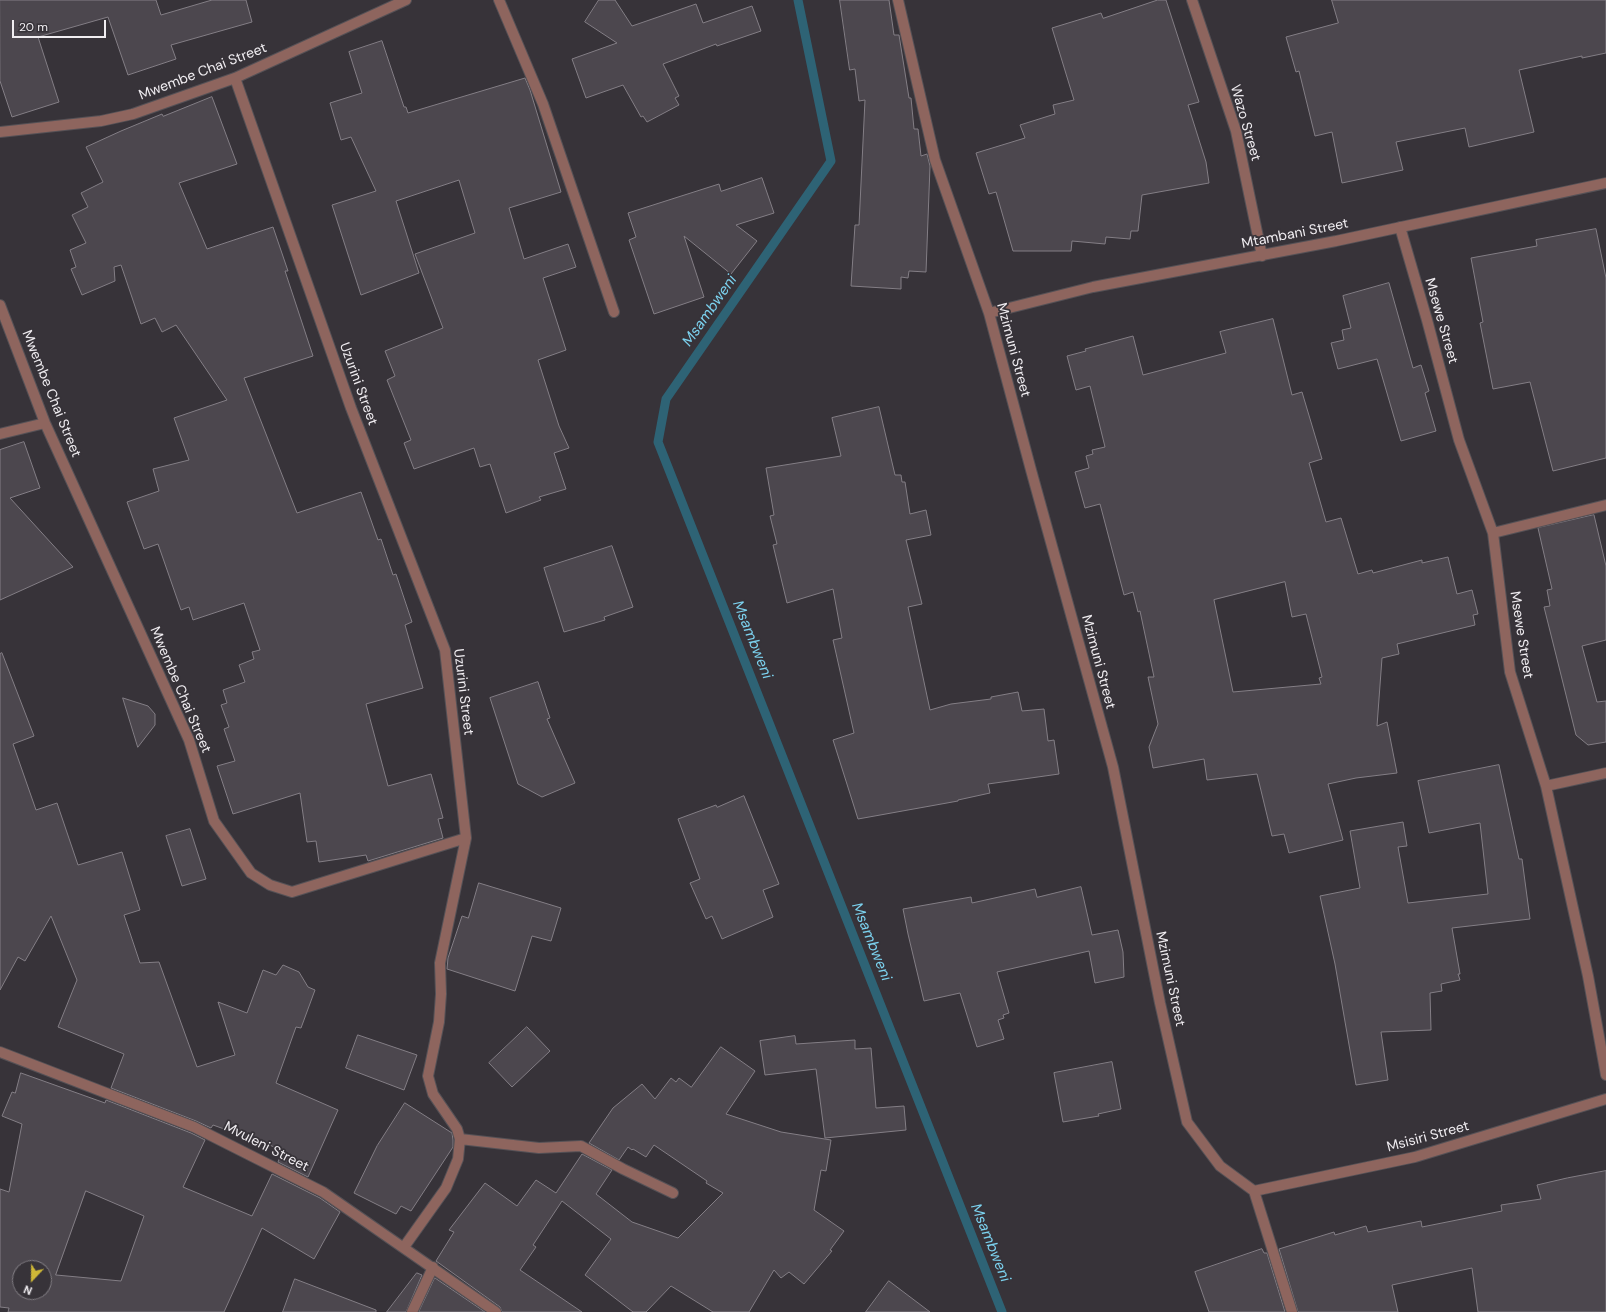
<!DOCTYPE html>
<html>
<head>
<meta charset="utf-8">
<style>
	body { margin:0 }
	#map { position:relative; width:1606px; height:1312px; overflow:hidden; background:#373339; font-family:"DM Sans",sans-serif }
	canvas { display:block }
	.north { position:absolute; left:12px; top:1260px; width:40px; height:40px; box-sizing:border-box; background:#373339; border:1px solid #817d83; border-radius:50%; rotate:202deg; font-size:11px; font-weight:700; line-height:16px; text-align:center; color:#f0edf1 }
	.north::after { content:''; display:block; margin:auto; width:14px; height:18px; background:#cfb837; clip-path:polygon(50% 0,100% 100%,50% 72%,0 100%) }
	.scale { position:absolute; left:12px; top:20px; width:94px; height:18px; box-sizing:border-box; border:2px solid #f0edf1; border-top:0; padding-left:5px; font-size:12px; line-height:14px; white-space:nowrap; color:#f0edf1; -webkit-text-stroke:3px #373339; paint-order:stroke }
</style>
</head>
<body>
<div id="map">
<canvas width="1606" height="1312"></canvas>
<div class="north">N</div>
<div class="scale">20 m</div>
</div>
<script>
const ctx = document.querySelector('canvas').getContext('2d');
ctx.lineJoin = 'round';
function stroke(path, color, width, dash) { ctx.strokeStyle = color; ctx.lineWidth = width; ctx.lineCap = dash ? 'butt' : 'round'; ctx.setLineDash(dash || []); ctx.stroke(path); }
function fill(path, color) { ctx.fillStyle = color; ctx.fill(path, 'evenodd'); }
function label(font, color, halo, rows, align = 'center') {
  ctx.font = font + ' "DM Sans",sans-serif'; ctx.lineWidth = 3.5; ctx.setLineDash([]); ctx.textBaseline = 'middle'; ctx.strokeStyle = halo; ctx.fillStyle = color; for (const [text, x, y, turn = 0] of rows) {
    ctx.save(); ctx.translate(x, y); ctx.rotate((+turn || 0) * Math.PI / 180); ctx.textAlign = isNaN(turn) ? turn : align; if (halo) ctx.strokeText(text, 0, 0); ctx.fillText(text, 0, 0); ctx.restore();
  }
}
stroke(new Path2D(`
	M798,0L831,161L666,399L658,442L1002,1312`), '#2e6375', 9);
const building = new Path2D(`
	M0,0H156L161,15L212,0H246L252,22L171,45L176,59L128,75L108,17L38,37L59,102L12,117L0,81Z
	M599,0H615L632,26L696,4L703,23L752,6L761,31L717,46L716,44L663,64L679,96L675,98L679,105L647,122L643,116L641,117L623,85L586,98L572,59L617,43L585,22Z
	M840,0H889L894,35H899L909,98H911L914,129H918L921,156L927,154L930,166L926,272L909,271L908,278L901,277V289L851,286L855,225H859L865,100L859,101L855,69L850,70Z
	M1158,0H1166L1199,102L1188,105L1206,162L1209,183L1142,195L1138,231H1131L1130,239L1106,237L1105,244L1072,241L1071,251H1013L996,192L989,194L976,153L1025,138L1020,125L1055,114L1053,105L1074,100L1052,28L1101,13L1103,18Z
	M1332,0H1606V53L1582,58V56L1519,70L1534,132L1469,147L1465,128L1396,142L1403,170L1342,183L1332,132L1315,136L1299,71L1296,72L1286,37L1338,23Z
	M382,41L404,107H406L408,113L525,78L530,90L561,192L509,208L524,259L568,244L576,267L543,278L566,350L538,360L559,426L569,448L554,453L566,489L539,497L541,500L506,513L490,464L480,467L474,448L414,469L404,443L411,440L387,380L395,376L385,351L443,328L415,254L475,233L459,180L396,201L419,273L361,295L332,205L376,191L351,137L341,140L330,103L362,93L349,52Z
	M212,97L237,164L179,183L207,249L273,227L288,271H285L313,356L244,378L297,513L361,492L378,540L381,539L393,575L396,574L412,622L405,625L423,688L366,704L388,786L431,774L443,818L438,819L443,838L368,861L366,855L319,862L316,841L307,842L300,793L233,814L217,766L235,761L224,729L229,727L221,705L227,703L223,690L245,682L239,665L254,659L252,652L260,650L244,603L193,620L189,607L181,610L158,544L144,549L127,502L159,491L153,469L189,460L174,418L227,400L176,325L162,332L155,318L141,324L121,265L114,267L115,281L82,295L71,269L76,267L70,250L86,243L72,215L88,207L81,193L103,182L86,147L121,131L162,114L163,116Z
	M762,178L774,213L736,225L757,241L731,274L684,236L704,297L654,314L629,240L636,237L628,213L719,184L721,191Z
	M1596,229L1606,278V458L1553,471L1530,382L1493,389L1480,323L1483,322L1471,258L1537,246L1536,240Z
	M1389,283L1413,368L1421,365L1429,391L1425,393L1436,431L1401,441L1377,359L1338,369L1331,343L1344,340L1342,330L1351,328L1343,296Z
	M1273,319L1292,395L1302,392L1322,459L1309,463L1326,522L1341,518L1358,574L1372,570L1373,573L1422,560V563L1448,557L1457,594L1472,590L1478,614L1473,615L1475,625L1397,644L1399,654L1382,658L1377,726L1387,722L1397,773L1356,778L1328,784L1343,840L1289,853L1284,834L1272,836L1257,774L1207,780L1204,759L1153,768L1149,747L1158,724L1148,677H1154L1140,611L1138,612L1133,592L1124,595L1100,504L1085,508L1075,472L1089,468L1086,456L1093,454L1092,450L1105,447L1090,386L1076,390L1067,356L1086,351L1085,349L1133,336L1143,375L1226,353L1220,332ZM1285,582L1292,617L1306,614L1322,677L1319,678L1321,684L1233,692L1214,600Z
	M879,407L895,475H901L902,482H905L910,514L926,510L931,535L906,540L922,604L908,607L930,710L951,704L991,699V697L1018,692L1022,711L1044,709L1048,741L1054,740L1059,774L988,784L990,793L958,800V801L858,819L833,740L854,733L833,640L842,638L833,589L787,603L773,545L777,544L770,516L774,515L766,468L841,456L832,418Z
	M24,442L40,488L10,498L73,567L0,600V450Z
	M1594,515L1606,566V640L1582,646L1597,702L1606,701V742L1588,745L1576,735L1544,607L1550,606L1547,590L1552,589L1538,528Z
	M612,546L633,607L604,617L605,620L564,632L544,568Z
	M2,653L34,736L13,744L36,810L57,803L78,865L122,852L140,910L124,915L140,963L159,962L197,1067L235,1055L218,1002L247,1013L263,970L276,975L283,965L299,972L308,987L315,990L301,1028L296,1027L276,1083L338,1110L308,1177L278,1162L283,1150L213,1125L211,1128L196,1121L111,1088L124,1054L58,1027L77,980L51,916L25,961L18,957L0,990V654Z
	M538,682L550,718L547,719L575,783L542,797L518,784L490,698Z
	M123,698L148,706L155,714V725L138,747Z
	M1499,765L1519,859H1522L1530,919L1452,928L1460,974H1458L1460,980L1441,984L1442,991L1430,993L1431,1030L1381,1032L1388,1080L1356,1085L1335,964L1320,896L1360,888L1350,831L1403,822L1407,846L1398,847L1408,903L1488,894L1480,823L1429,833L1418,781Z
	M744,796L779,884L763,890L773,917L722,939L712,916L706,919L690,883L700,879L678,819L716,805L717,807Z
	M190,829L206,879L182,886L166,836Z
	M479,883L561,908L551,941L532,936L515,991L447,969L448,958L462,916L468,918Z
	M1081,887L1092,935L1118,930L1123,952L1124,977L1095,983L1089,951L997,972L1009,1013L1003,1015L1004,1018L998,1020L1004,1039L977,1047L960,993L924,1001L908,934L903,909L971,897L972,903L1035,889L1037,897Z
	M527,1027L550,1051L512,1087L489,1063Z
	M358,1035L417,1055L404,1090L346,1068Z
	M795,1036L796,1044L855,1040V1049L871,1048L876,1108L904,1106L906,1130L825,1138L816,1069L765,1075L760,1041Z
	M721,1047L755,1071L726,1114L781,1132L831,1140L826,1171L821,1170L814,1210L844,1231L830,1250L832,1251L804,1284L789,1272L781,1278L774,1270L749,1312H713L671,1286L646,1312H633L585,1275L611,1239L562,1201L533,1245L536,1247L520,1270L582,1312H502L500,1307L436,1261L454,1232L449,1230L485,1183L517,1206L536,1180L556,1193L582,1154L612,1170L596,1194L632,1222L678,1238L723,1193L706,1183L707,1181L654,1145L646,1157L633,1149L632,1150L628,1147L619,1160L589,1143L613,1108L642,1084L655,1099L671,1078L676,1082L679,1078L691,1087Z
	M1112,1062L1121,1109L1098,1114L1099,1116L1063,1122L1054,1073Z
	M21,1073L105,1103L106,1100L191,1133L205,1140L183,1187L252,1216L272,1174L320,1198L340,1212L314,1259L262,1228L224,1312H8L9,1308L0,1307V1189L9,1192L22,1124L2,1116L12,1092L15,1093ZM86,1191L144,1216L121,1281L56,1275ZM20,1268H44V1292H20Z
	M405,1103L452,1133L453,1140V1147L411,1211L401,1206L396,1214L354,1193L377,1146Z
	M1606,1171V1312H1478L1472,1268L1392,1285L1398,1312H1298L1279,1249L1334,1232L1335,1235L1366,1226L1368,1232L1421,1221L1422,1227L1502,1211L1501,1205L1541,1199L1537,1185L1567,1178Z
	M1262,1249L1264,1253H1267L1285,1312H1209L1195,1272Z
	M417,1273L422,1275L406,1312H387Z
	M435,1278L485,1312H419Z
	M295,1279L376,1310V1312H283Z
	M889,1281L930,1312H866Z`);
fill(building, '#4c474e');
stroke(building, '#837e85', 1);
const minor = new Path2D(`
	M499,0L543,104L614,312
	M898,0L935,160L989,313L1031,470L1113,767L1160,1003L1187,1122L1220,1166L1254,1191L1292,1312
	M1192,0L1236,131L1262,256
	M235,78L351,408L445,650L466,838L440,963L441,994L439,1022L428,1076L433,1094L457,1129L460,1139L458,1159L446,1188L404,1247
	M0,132L101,121L133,114L235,78L406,0
	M1400,227L1427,320L1459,440L1493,533L1510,672L1546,786L1588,976L1606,1075
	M0,305L45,423L189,740L214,821L251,873L270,885L292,892L466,838
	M989,313L1093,287L1336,241L1606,183
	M0,434L45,423
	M1493,533L1606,505
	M1546,786L1606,773
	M0,1052L194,1127L323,1192L496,1312
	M460,1139L539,1148L581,1146L623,1169L673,1193
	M1254,1191L1415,1157L1606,1099
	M412,1312L433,1267`);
stroke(minor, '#555156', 12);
stroke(minor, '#8e655e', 10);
label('14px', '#f0edf1', '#373339', [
	["Mwembe Chai Street",203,72,-21],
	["Wazo Street",1245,123,74],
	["Mtambani Street",1295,234,-11],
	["Msewe Street",1441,321,74],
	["Mzimuni Street",1013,350,75],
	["Uzurini Street",358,384,70],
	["Mwembe Chai Street",51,394,68],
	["Msewe Street",1521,635,81],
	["Mzimuni Street",1098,662,75],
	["Mwembe Chai Street",180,690,67],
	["Uzurini Street",463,692,83],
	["Mzimuni Street",1170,979,78],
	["Msisiri Street",1428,1137,-15],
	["Mvuleni Street",266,1147,27]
]);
label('italic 15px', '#7cd2ef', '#373339', [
	["Msambweni",710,311,-55],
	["Msambweni",752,640,68],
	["Msambweni",871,942,68],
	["Msambweni",990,1243,68]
]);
</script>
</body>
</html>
